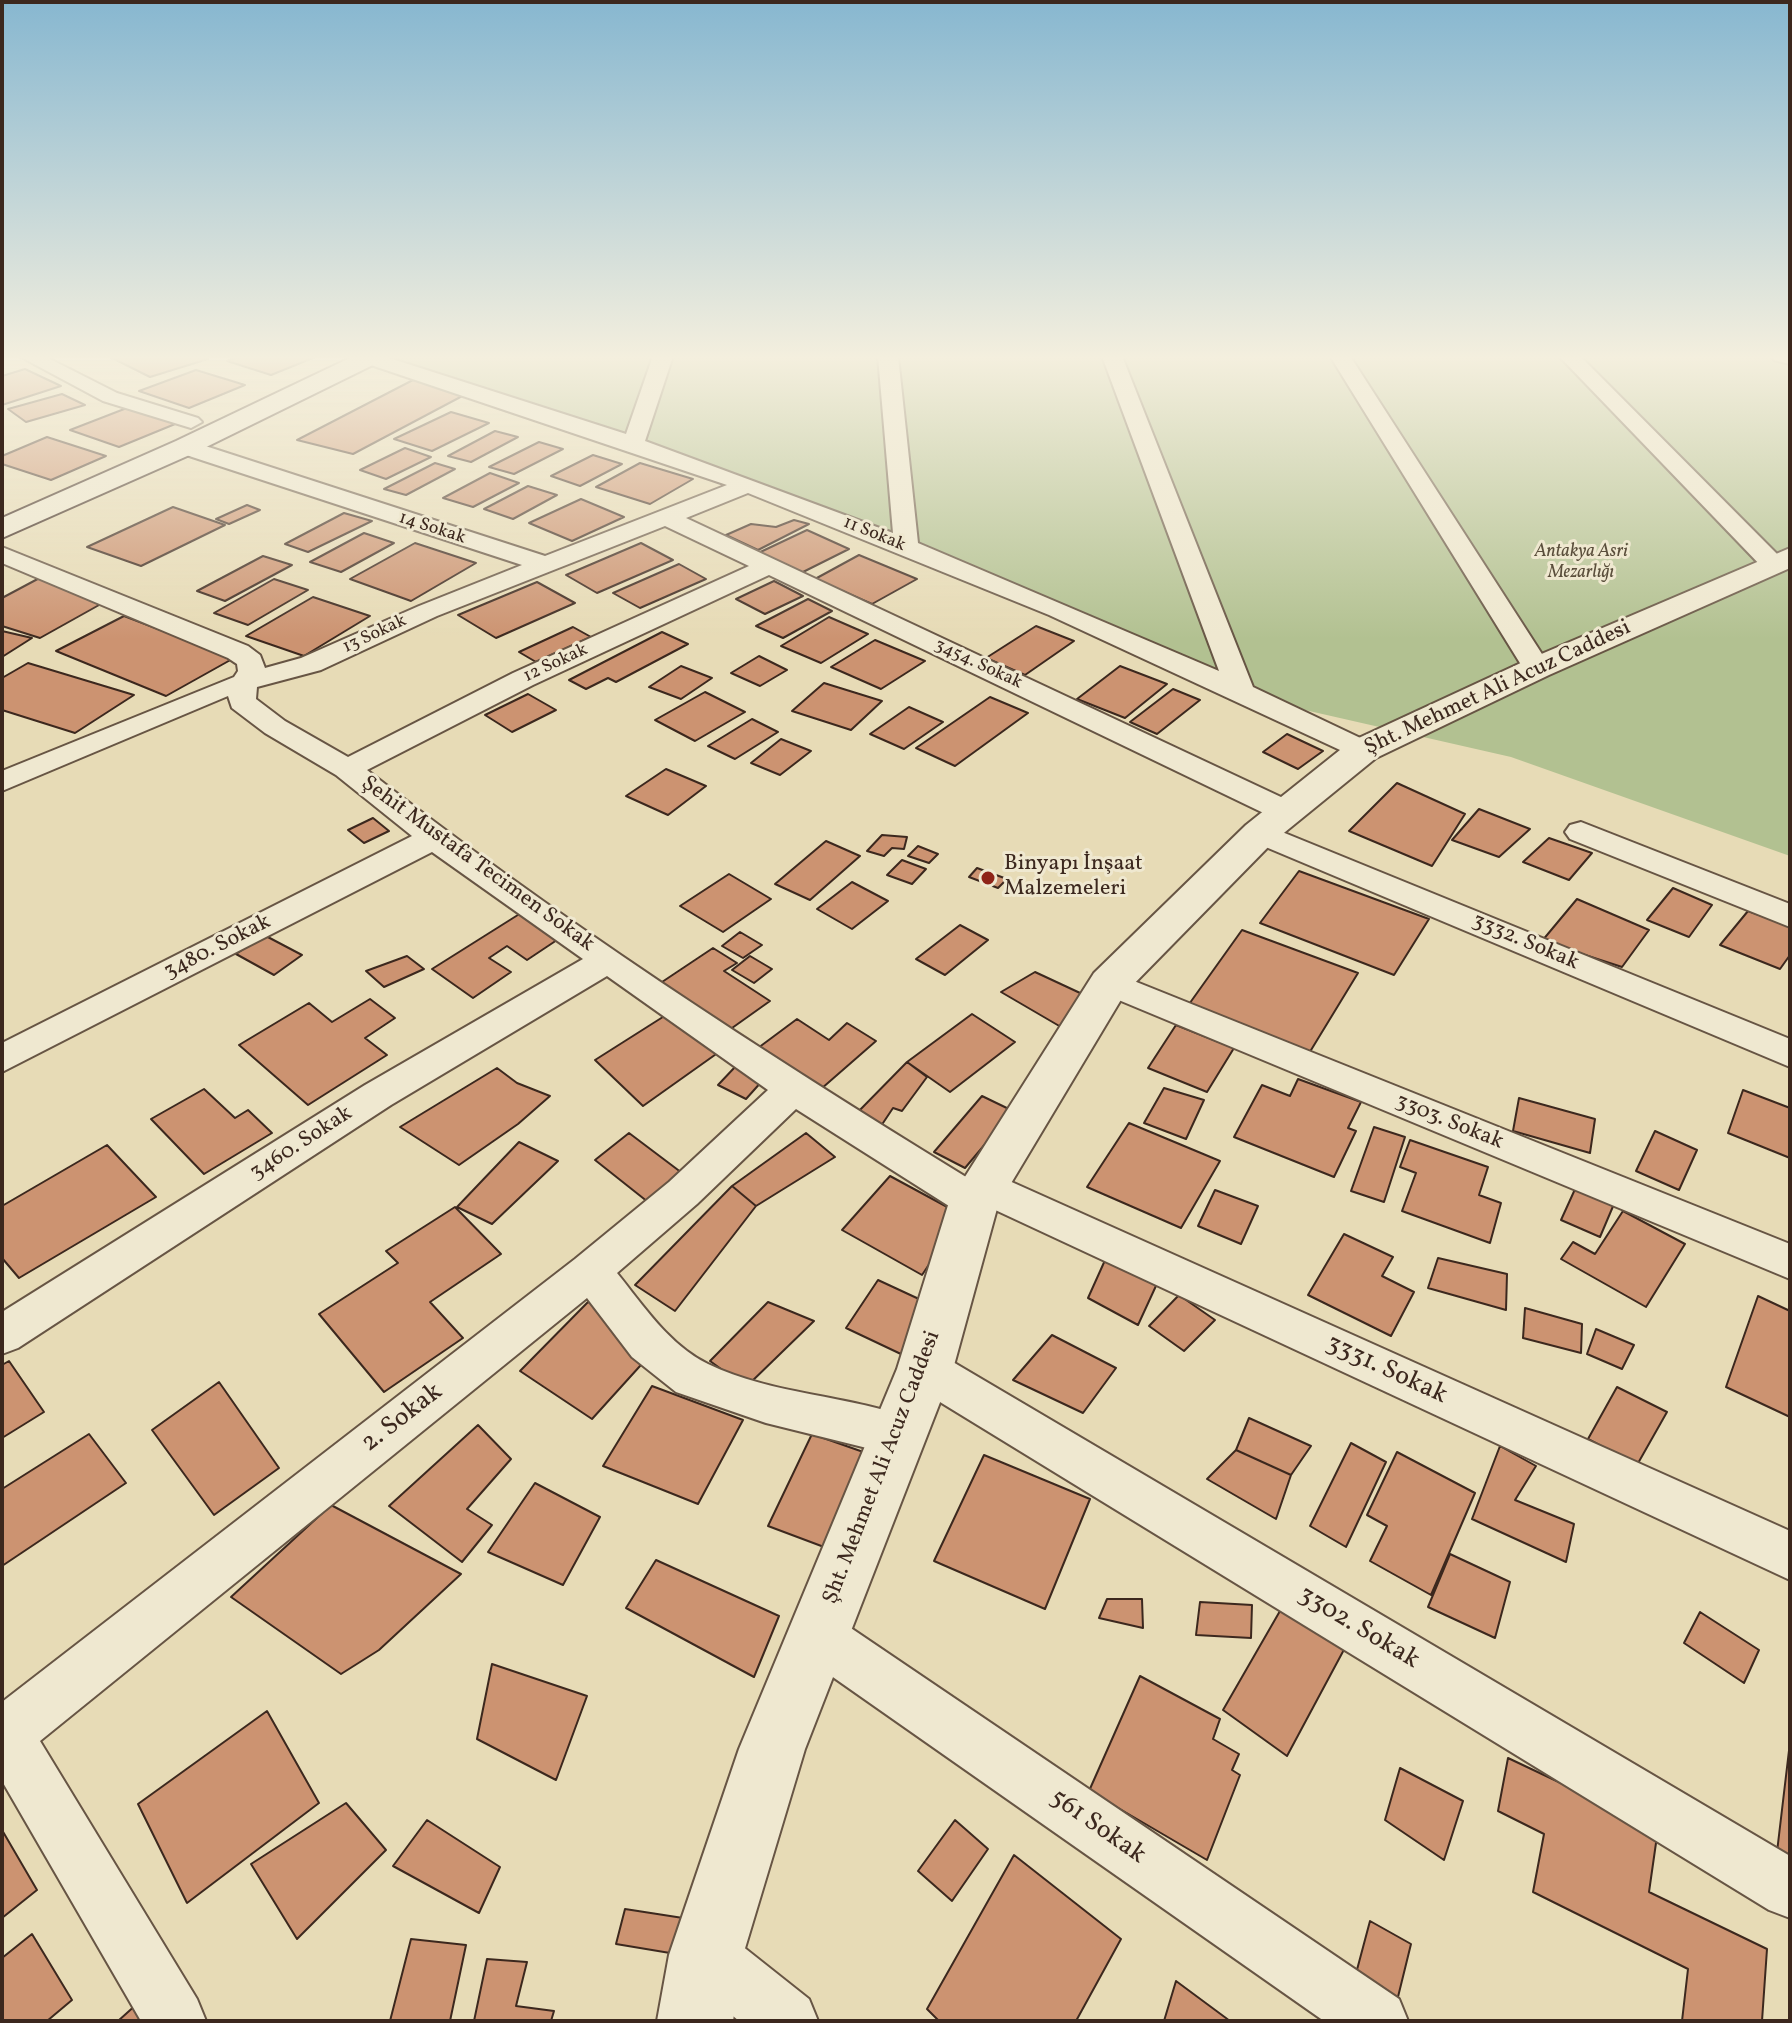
<!DOCTYPE html>
<html>
<head>
<meta charset="utf-8">
<style>
	body { margin:0 }
	#map { position:relative; width:1792px; height:2023px; overflow:hidden; background:#e7dbb6; font-family:Vollkorn,serif }
	canvas { display:block }
	.frame { position:absolute; inset:0; border:4px solid #3c281e; pointer-events:none }
</style>
</head>
<body>
<div id="map">
<canvas width="1792" height="2023"></canvas>
<div class="frame"></div>
</div>
<script>
const ctx = document.querySelector('canvas').getContext('2d');
ctx.lineJoin = 'round';
function fill(path, color) { ctx.fillStyle = color; ctx.fill(path, 'evenodd'); }
function stroke(path, color, width, dash) { ctx.strokeStyle = color; ctx.lineWidth = width; ctx.lineCap = dash ? 'butt' : 'round'; ctx.setLineDash(dash || []); ctx.stroke(path); }
function label(font, color, halo, rows, align = 'center') {
  ctx.font = font + ' Vollkorn,serif'; ctx.lineWidth = 6; ctx.setLineDash([]); ctx.textBaseline = 'middle'; ctx.strokeStyle = halo; ctx.fillStyle = color; for (const [text, x, y, turn = 0] of rows) {
    ctx.save(); ctx.translate(x, y); ctx.rotate((+turn || 0) * Math.PI / 180); ctx.textAlign = isNaN(turn) ? turn : align; if (halo) ctx.strokeText(text, 0, 0); ctx.fillText(text, 0, 0); ctx.restore();
  }
}
fill(new Path2D(`
	M400,356H1790V856L1511,757L1296,708L957,570L394,359Z`), '#b2c191');
const building = new Path2D(`
	M108,356H201L208,359L150,377Z
	M240,356H318L271,375L227,361Z
	M25,369L61,386L2,405V376Z
	M196,370L245,385L189,408L139,391Z
	M413,380L468,393L353,454L297,440Z
	M62,394L85,405L26,422L8,409Z
	M132,406L180,422L119,447L70,430Z
	M451,412L489,423L432,451L394,439Z
	M495,431L518,437L471,462L448,456Z
	M47,437L106,456L51,480L2,464V456Z
	M539,442L563,449L514,474L489,467Z
	M405,448L431,457L386,479L360,470Z
	M593,455L622,464L580,486L551,476Z
	M435,463L455,469L406,495L384,489Z
	M640,463L693,479L650,504L596,487Z
	M490,473L519,483L473,507L443,498Z
	M528,486L557,495L513,519L484,509Z
	M581,499L624,517L572,541L529,523Z
	M247,505L260,510L229,524L216,519Z
	M173,507L225,525L141,566L87,547Z
	M344,513L372,521L308,552L285,544Z
	M794,520L809,524L758,550L726,535L751,524L776,527Z
	M807,530L849,549L797,575L754,555Z
	M364,533L394,543L341,572L310,562Z
	M415,543L476,563L411,601L350,579Z
	M641,543L673,560L597,593L566,575Z
	M859,555L917,579L872,604L815,579Z
	M263,556L292,565L225,601L197,591Z
	M679,564L706,579L640,608L613,593Z
	M47,574L117,595L40,638L2,626V598Z
	M274,579L308,590L248,625L214,613Z
	M774,581L803,596L765,614L736,599Z
	M537,582L575,603L496,638L458,615Z
	M313,597L370,616L304,656L246,636Z
	M808,599L832,611L783,638L756,626Z
	M124,616L234,658L166,696L56,651Z
	M829,617L868,634L821,663L781,646Z
	M1036,626L1074,641L1025,675L986,658Z
	M573,627L591,637L536,662L519,652Z
	M2,631L32,638L2,657Z
	M662,632L688,644L616,682L608,678L586,689L569,680Z
	M875,640L925,661L881,689L831,667Z
	M759,656L787,670L760,686L731,673Z
	M28,663L134,695L75,733L2,710V678Z
	M681,666L712,678L681,699L649,687Z
	M1120,666L1167,684L1125,718L1077,699Z
	M824,683L882,701L851,730L792,711Z
	M1173,689L1200,700L1157,734L1130,722Z
	M705,692L745,712L695,741L655,720Z
	M528,694L556,710L512,732L485,715Z
	M990,697L1028,713L955,766L916,748Z
	M909,707L943,722L904,749L870,734Z
	M752,719L778,732L735,759L708,746Z
	M1287,734L1323,751L1298,769L1263,752Z
	M781,739L811,751L780,775L751,763Z
	M666,769L706,786L668,815L626,796Z
	M1397,783L1465,814L1432,866L1349,831Z
	M1479,809L1530,829L1499,857L1452,840Z
	M373,818L389,831L364,843L348,830Z
	M882,835L907,837L904,849L892,848L884,856L867,851Z
	M1549,838L1592,853L1569,880L1523,862Z
	M826,841L860,856L810,900L775,884Z
	M918,846L938,854L929,863L908,856Z
	M902,860L926,869L912,884L887,875Z
	M977,868L1007,879L998,888L969,877Z
	M1299,871L1429,919L1394,975L1260,923Z
	M729,874L771,899L723,932L680,906Z
	M852,882L888,901L852,929L817,909Z
	M1673,888L1712,905L1689,937L1647,920Z
	M1577,899L1649,930L1622,967L1542,941Z
	M1748,911L1790,926V955L1780,969L1720,945Z
	M521,913L560,938L527,960L507,946L489,958L511,972L473,998L432,969Z
	M960,925L988,940L945,975L916,959Z
	M1242,930L1358,973L1308,1055L1187,1007Z
	M740,932L762,945L743,958L722,946Z
	M264,935L302,955L274,975L236,954Z
	M713,948L737,963L724,971L770,1001L725,1033L656,986Z
	M407,956L424,969L384,987L366,971Z
	M750,956L772,969L754,983L732,970Z
	M1035,972L1093,999L1061,1027L1001,992Z
	M370,999L395,1018L365,1038L387,1055L308,1105L239,1045L309,1003L332,1022Z
	M972,1014L1015,1042L950,1092L907,1062Z
	M666,1015L719,1052L643,1106L595,1060Z
	M797,1019L829,1040L847,1023L876,1041L821,1089L758,1048Z
	M1176,1025L1234,1048L1207,1092L1148,1068Z
	M907,1062L927,1077L902,1111L893,1108L881,1126L854,1116Z
	M735,1067L763,1080L746,1099L718,1085Z
	M497,1068L517,1083L550,1096L518,1124L459,1165L400,1127Z
	M1298,1079L1361,1102L1348,1128L1356,1131L1334,1177L1234,1137L1262,1085L1290,1096Z
	M1164,1088L1204,1100L1186,1139L1144,1123Z
	M204,1089L235,1118L248,1110L272,1133L204,1174L151,1119Z
	M1743,1090L1790,1108V1158L1728,1133Z
	M982,1096L1013,1111L965,1168L934,1152Z
	M1519,1098L1595,1119L1590,1153L1513,1131Z
	M1129,1123L1220,1161L1181,1228L1087,1187Z
	M1374,1127L1405,1137L1384,1202L1351,1191Z
	M1655,1131L1697,1150L1679,1190L1636,1171Z
	M629,1133L690,1179L653,1206L595,1160Z
	M806,1133L835,1157L756,1206L732,1186Z
	M1410,1140L1488,1167L1479,1195L1501,1203L1490,1243L1402,1211L1416,1173L1400,1167Z
	M519,1142L558,1161L492,1224L457,1207Z
	M107,1145L156,1197L19,1278L2,1258V1206Z
	M890,1176L962,1215L922,1275L842,1230Z
	M732,1186L756,1206L675,1311L635,1285Z
	M1576,1187L1614,1204L1600,1237L1561,1220Z
	M1215,1190L1258,1206L1241,1244L1198,1226Z
	M455,1207L501,1254L430,1302L463,1338L384,1392L319,1314L398,1263L386,1251Z
	M1623,1211L1685,1244L1646,1307L1561,1259L1573,1242L1595,1254Z
	M1344,1234L1393,1257L1382,1276L1414,1292L1391,1336L1308,1295Z
	M1106,1258L1161,1275L1138,1325L1088,1298Z
	M1438,1258L1507,1274L1506,1310L1428,1288Z
	M878,1280L934,1306L903,1355L846,1328Z
	M1179,1295L1215,1320L1184,1351L1149,1326Z
	M1758,1296L1790,1311V1417L1726,1387Z
	M588,1302L659,1345L592,1419L520,1371Z
	M768,1302L814,1321L746,1387L710,1361Z
	M1525,1308L1582,1324L1581,1353L1523,1338Z
	M1596,1329L1634,1345L1622,1369L1587,1354Z
	M1052,1335L1116,1368L1083,1413L1013,1380Z
	M9,1361L44,1412L2,1438V1365Z
	M219,1382L279,1468L214,1515L152,1430Z
	M652,1386L743,1420L698,1504L603,1466Z
	M1617,1387L1667,1412L1637,1465L1588,1439Z
	M1249,1418L1311,1446L1291,1475L1236,1450Z
	M478,1425L511,1459L467,1509L492,1525L462,1562L389,1506Z
	M89,1434L126,1483L2,1566V1489Z
	M812,1434L889,1461L848,1556L768,1526Z
	M1351,1443L1386,1462L1346,1547L1310,1526Z
	M1500,1446L1536,1466L1515,1500L1574,1524L1566,1562L1472,1519Z
	M1236,1450L1291,1475L1276,1519L1207,1479Z
	M1397,1452L1475,1493L1431,1595L1370,1561L1387,1526L1367,1515Z
	M984,1455L1090,1499L1045,1609L934,1561Z
	M535,1483L600,1517L563,1585L488,1552Z
	M331,1505L461,1574L379,1650L341,1674L231,1597Z
	M1450,1554L1510,1582L1495,1638L1428,1607Z
	M656,1560L779,1616L754,1677L626,1608Z
	M1107,1599H1142L1143,1628L1099,1618Z
	M1200,1602L1252,1605L1251,1638L1196,1635Z
	M1284,1604L1347,1644L1287,1756L1223,1710Z
	M1700,1612L1759,1650L1744,1683L1684,1643Z
	M492,1664L587,1696L556,1780L477,1739Z
	M1140,1676L1220,1719L1213,1739L1239,1754L1232,1770L1240,1775L1207,1860L1089,1791Z
	M267,1711L319,1803L187,1903L138,1804Z
	M1790,1742V1859L1777,1852Z
	M1508,1758L1658,1829L1649,1892L1767,1949L1762,2021H1682L1688,1969L1533,1892L1544,1834L1498,1811Z
	M1400,1768L1463,1801L1444,1860L1385,1820Z
	M346,1803L386,1850L297,1939L251,1864Z
	M427,1820L500,1867L479,1913L393,1866Z
	M955,1820L988,1849L952,1901L918,1871Z
	M2,1830L37,1890L2,1918Z
	M1014,1855L1121,1939L1076,2021H939L927,2009Z
	M625,1909L683,1918L676,1954L616,1944Z
	M1370,1921L1411,1944L1396,2005L1354,1981Z
	M32,1934L72,2000L47,2021H2V1958Z
	M411,1939L466,1945L450,2021H390Z
	M487,1959L527,1962L516,2006L554,2011L551,2021H474Z
	M1176,1981L1230,2021H1164Z
	M138,2003L148,2021H118Z`);
fill(building, '#cc9371');
stroke(building, '#3c281e', 2);
const minor = new Path2D(`
	M19,356H44L117,393L198,418L202,422L191,428L103,401Z
	M361,356H383L626,434L653,356H673L645,441L893,533L878,356H898L918,543L1219,671L1102,356H1122L1253,687L1373,744L1378,750L1373,756H1353L1049,615L748,493L686,518L1298,805L1302,812L1298,819H1276L769,575L533,685L367,770C557,919 761,1051 966,1177L982,1170L996,1175L1790,1531V1580L991,1208L988,1213L974,1218L960,1213L796,1109L697,1204L617,1273C643,1305 669,1345 708,1364C772,1395 849,1395 916,1420L922,1435L916,1450L899,1456L766,1423L676,1392L632,1357L587,1298L40,1741L197,1999L206,2021H141L2,1781V1702L575,1259L669,1182L768,1090L607,976L391,1105L18,1348L2,1354V1312L365,1085L583,959L432,852L2,1072V1043L412,836L336,775L265,733L232,708L228,696L2,791V771L234,677L238,671L237,664L228,658L2,563V547L248,646L260,655L265,668L301,658L419,606L522,565L177,452L174,447L177,442H193L545,556L727,485L362,362ZM665,526L749,566L513,673L348,757L285,721L256,699L257,687L321,670L437,616Z
	M1330,356H1350L1551,668L1547,674H1527L1523,668Z
	M1559,356H1580L1782,559L1785,564L1782,569H1764Z
	M1771,356H1790V364L1774,360Z
	M1581,822L1790,904V927L1570,839L1565,832L1570,825Z
	M1260,823L1790,1039V1067L1249,840L1244,833L1249,826Z
	M1109,971L1790,1244V1279L1097,991L1091,983L1097,975Z
	M925,1349L941,1355L1790,1856V1918L1769,1910L909,1383L902,1369L909,1355Z
	M818,1610L836,1618L1399,1999L1408,2021H1324L800,1654L792,1636L800,1618Z
	M706,1925L727,1934L809,1999L818,2021H739L685,1976L676,1955L685,1934Z`);
const tertiary = new Path2D(`
	M1790,548V568L1549,675L1376,758L1274,841L1125,993L998,1205L953,1369L805,1749L743,1955L733,2021H657L669,1955L739,1749L897,1369L949,1202L1094,973L1246,825L1350,742L1525,661Z`);
const secondary = new Path2D(`
	M354,356H385L381,361L194,453L2,538V518L176,441Z`);
stroke(minor, '#675544', 4);
stroke(tertiary, '#675544', 4);
stroke(secondary, '#3c281e', 4);
fill(minor, '#efe8d0');
fill(tertiary, '#efe8d0');
fill(secondary, '#efe8d0');
const sky = ctx.createLinearGradient(0, 0, 0, 639);
sky.addColorStop(0, '#87b7d0');
sky.addColorStop(0.56, '#f4efde');
sky.addColorStop(1, '#f4efde00');
ctx.fillStyle = sky;
ctx.fillRect(0, 0, 1792, 639);
for (const [x, y, r, color] of [
	[988,878,8,"#8f2418"]
]) { const dot = new Path2D(); dot.arc(x, y, r, 0, 2 * Math.PI); ctx.fillStyle = color; ctx.fill(dot); stroke(dot, '#efe8d0', 3); }
label('18px', '#3c281e', '#efe8d0', [
	["14 Sokak",432,529,18],
	["11 Sokak",874,535,22],
	["13 Sokak",375,635,-25],
	["12 Sokak",556,664,-25],
	["3454. Sokak",978,665,25]
]);
label('italic 18px', '#5a4e3b', '#efe8d0', [
	["Antakya Asri",1581,553],
	["Mezarlığı",1581,574]
]);
label('22px', '#3c281e', '#efe8d0', [
	["Şht. Mehmet Ali Acuz Caddesi",1498,689,-25],
	["Şehit Mustafa Tecimen Sokak",477,865,36],
	["3332. Sokak",1525,943,23],
	["3480. Sokak",218,948,-27],
	["3303. Sokak",1449,1123,22],
	["3460. Sokak",302,1144,-33],
	["Şht. Mehmet Ali Acuz Caddesi",883,1468,-69]
]);
label('22px', '#3c281e', '#efe8d0', [
	["Binyapı İnşaat",1004,865],
	["Malzemeleri",1004,890]
], 'left');
label('26px', '#3c281e', '#efe8d0', [
	["3331. Sokak",1386,1371,25],
	["2. Sokak",403,1419,-38],
	["3302. Sokak",1358,1629,31],
	["561 Sokak",1097,1828,35]
]);
</script>
</body>
</html>
